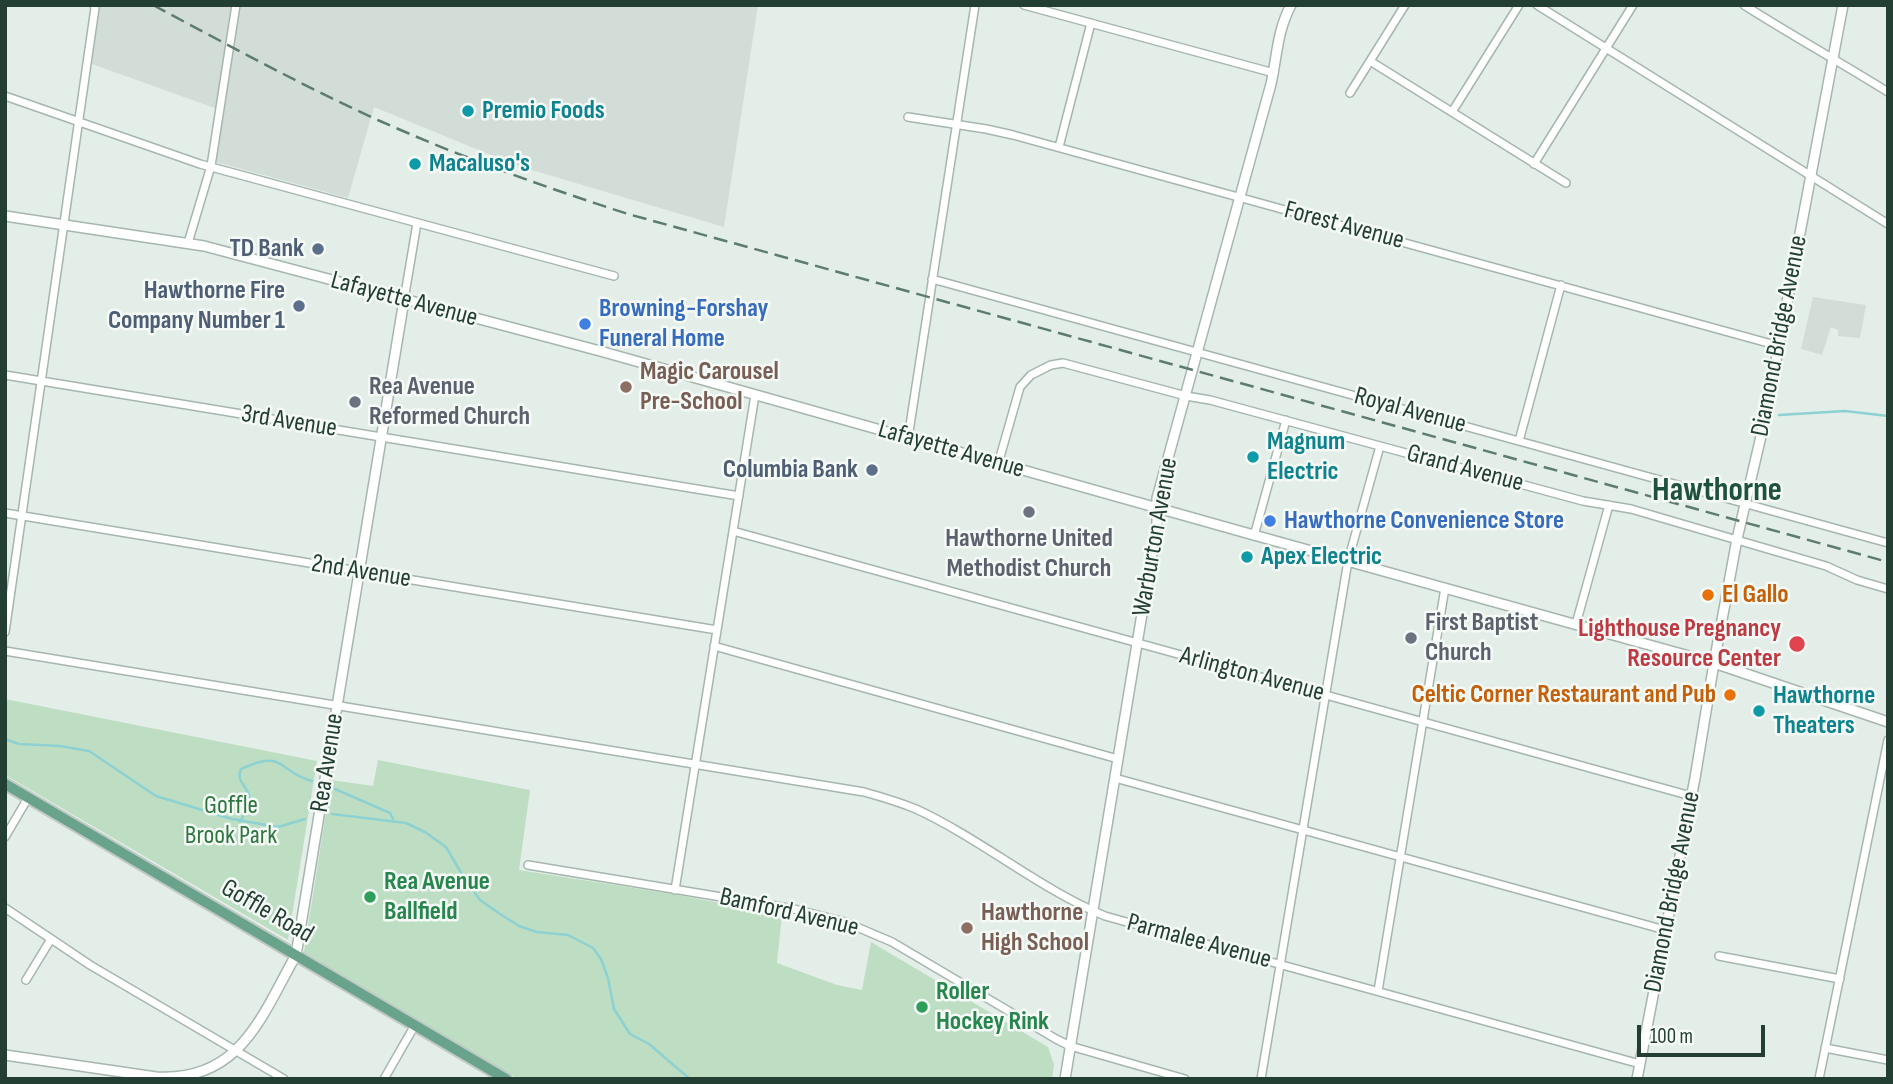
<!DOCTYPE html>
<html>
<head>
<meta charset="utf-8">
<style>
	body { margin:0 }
	#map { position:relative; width:1893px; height:1084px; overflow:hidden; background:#e4eee8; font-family:"Sofia Sans Condensed",sans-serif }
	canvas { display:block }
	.frame { position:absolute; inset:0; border:7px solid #233f34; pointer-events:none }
	.scale { position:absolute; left:1637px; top:1025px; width:128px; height:32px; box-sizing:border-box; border:4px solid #233f34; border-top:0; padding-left:9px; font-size:21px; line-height:24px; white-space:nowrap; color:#233f34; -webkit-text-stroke:5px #f5faf7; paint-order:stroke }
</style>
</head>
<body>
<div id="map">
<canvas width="1893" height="1084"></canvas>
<div class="frame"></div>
<div class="scale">100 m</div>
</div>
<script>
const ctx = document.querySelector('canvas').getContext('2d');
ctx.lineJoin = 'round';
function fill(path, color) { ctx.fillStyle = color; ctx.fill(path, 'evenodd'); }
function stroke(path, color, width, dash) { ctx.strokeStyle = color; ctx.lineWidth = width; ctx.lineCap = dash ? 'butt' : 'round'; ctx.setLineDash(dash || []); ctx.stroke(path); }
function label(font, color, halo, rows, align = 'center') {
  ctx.font = font + ' "Sofia Sans Condensed",sans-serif'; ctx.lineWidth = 5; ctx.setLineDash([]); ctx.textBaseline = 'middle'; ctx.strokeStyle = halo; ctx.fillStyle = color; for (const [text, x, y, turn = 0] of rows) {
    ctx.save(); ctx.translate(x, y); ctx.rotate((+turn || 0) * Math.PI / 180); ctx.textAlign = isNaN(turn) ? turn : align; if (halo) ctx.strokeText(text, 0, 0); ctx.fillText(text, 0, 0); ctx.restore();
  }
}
fill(new Path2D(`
	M100,5H758L724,227L515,165L374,107L348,198L216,162L223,111L92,64Z
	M1813,297L1866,305L1860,338L1838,336V330L1831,327L1822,355L1801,349Z`), '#d2ddd7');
fill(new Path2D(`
	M5,699L317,761L288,940L5,775Z
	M378,760L530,790L519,870L678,895L782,915L777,963L837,985L862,990L871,942L1048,1047L1054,1065L1052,1079H518L304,952L331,780L373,786Z`), '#bddec2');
stroke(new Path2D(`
	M1779,415L1845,411L1888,416
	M5,739L19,744L60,746L89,751L156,796L232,819L278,827L305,819
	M335,789L390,813L393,819
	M332,814L406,823L425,832L446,847L463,876L480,900L500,914L519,926L537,932L568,935L593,948L601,959L608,978L614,1009L630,1034L649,1044L690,1079
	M240,822C244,814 252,804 249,795C245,784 236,781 241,769C286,748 277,772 312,781`), '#8dd1d2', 2.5);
const minor = new Path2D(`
	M1024,5L1274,73
	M1537,5L1888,224
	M1744,5C1791,35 1840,62 1888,92
	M1370,61L1566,183
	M1350,93L1405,5
	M5,96L200,164L614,276
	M1452,112L1519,5
	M908,117L986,129L1013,135L1779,346
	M1059,147L1091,23
	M1534,164L1633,5
	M188,243L211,166L236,5
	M932,279L1888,543
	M404,300L417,223
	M5,375L739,496
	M908,438L975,5
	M1519,441L1561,285
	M998,464L1020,387L1031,375L1051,365L1063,363L1186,396L1210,400L1583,501L1631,509L1826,566L1857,580L1888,589
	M5,513L717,630
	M733,531L1691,796
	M1254,536L1286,420
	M1576,624L1609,505
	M5,632L95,8L94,5
	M714,646L1118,759
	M5,651L864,792C882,797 899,802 916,809C981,839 1038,888 1105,916L1640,1064
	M1115,778L1665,930
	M5,837L28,798
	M528,865L794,909L845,922L892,942L1056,1039L1070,1046L1185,1079
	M675,890L755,395
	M5,908L90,965L284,1079
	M1719,956L1840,979
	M26,980L51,939
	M1378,991L1445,588
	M1825,1048L1888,1060
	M384,1079L415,1025
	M1261,1079L1348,561L1380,446
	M1819,1079L1888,740`);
const tertiary = new Path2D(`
	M5,216L204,246L600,351L1243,532L1714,663L1888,722
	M5,1055L156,1077C240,1082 261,1017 296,955L404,300
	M1065,1079L1157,523V498L1271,84C1277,57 1277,31 1291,5
	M1637,1079L1695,778L1714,663L1737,539L1765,419L1843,5`);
const primary = new Path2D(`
	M5,784L506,1079`);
stroke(minor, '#a6b6ae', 10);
stroke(tertiary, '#a6b6ae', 12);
stroke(primary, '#c1c9c6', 14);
stroke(minor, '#fff', 7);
stroke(tertiary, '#fff', 9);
stroke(primary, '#69a38c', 10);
stroke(new Path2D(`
	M153,5C228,45 303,86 380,121C461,157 544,187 628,214L1888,562`), '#5e7b6f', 2.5, [14, 7]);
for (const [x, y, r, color] of [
	[468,111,7,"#0f9aa8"],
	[415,164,7,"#0f9aa8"],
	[318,249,7,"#5c6f8a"],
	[299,306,7,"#5c6f8a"],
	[585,324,7,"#3f7fe0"],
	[626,387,7,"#8d6e63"],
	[355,402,7,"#6b7280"],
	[1253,457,7,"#0f9aa8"],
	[872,470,7,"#5c6f8a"],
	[1029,512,7,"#6b7280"],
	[1270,521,7,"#3f7fe0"],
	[1247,557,7,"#0f9aa8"],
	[1708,595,7,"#e8710a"],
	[1411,638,7,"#6b7280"],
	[1797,644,9,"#e0444e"],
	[1730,695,7,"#e8710a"],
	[1759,711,7,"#0f9aa8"],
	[370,897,7,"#2e9e5b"],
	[967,928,7,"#8d6e63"],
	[922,1007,7,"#2e9e5b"]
]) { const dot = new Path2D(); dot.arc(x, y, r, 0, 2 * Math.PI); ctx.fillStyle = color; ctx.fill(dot); stroke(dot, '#f5faf7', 2.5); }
label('bold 26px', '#0d838f', '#f5faf7', [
	["Premio Foods",482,111],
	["Macaluso's",429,164],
	["Magnum",1267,442],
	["Electric",1267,472],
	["Apex Electric",1261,557],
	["Hawthorne",1773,696],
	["Theaters",1773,726]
], 'left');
label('26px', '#233f34', '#f5faf7', [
	["Forest Avenue",1344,226,15],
	["Lafayette Avenue",404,300,15],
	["Diamond Bridge Avenue",1780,336,-79],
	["Royal Avenue",1410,411,15],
	["3rd Avenue",289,422,9],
	["Lafayette Avenue",951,450,16],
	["Grand Avenue",1465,469,15],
	["Warburton Avenue",1156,537,-80],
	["2nd Avenue",361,572,9],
	["Arlington Avenue",1252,675,15],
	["Rea Avenue",328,763,-81],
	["Diamond Bridge Avenue",1673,892,-79],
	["Goffle Road",267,912,30],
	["Bamford Avenue",789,913,13],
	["Parmalee Avenue",1199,942,15]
]);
label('bold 26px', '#4e5e75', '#f5faf7', [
	["TD Bank",304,249],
	["Hawthorne Fire",285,291],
	["Company Number 1",285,321],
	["Columbia Bank",858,470]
], 'right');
label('bold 26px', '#366cbe', '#f5faf7', [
	["Browning-Forshay",599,309],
	["Funeral Home",599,339],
	["Hawthorne Convenience Store",1284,521]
], 'left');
label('bold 26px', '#785e54', '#f5faf7', [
	["Magic Carousel",640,372],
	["Pre-School",640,402],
	["Hawthorne",981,913],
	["High School",981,943]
], 'left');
label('bold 26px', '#5b616d', '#f5faf7', [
	["Rea Avenue",369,387],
	["Reformed Church",369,417],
	["Hawthorne United",1029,539,"center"],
	["Methodist Church",1029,569,"center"],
	["First Baptist",1425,623],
	["Church",1425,653]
], 'left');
label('bold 26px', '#c56008', '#f5faf7', [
	["El Gallo",1722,595],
	["Celtic Corner Restaurant and Pub",1716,695,"right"]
], 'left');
label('bold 26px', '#be3a42', '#f5faf7', [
	["Lighthouse Pregnancy",1781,629],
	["Resource Center",1781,659]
], 'right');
label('26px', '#2e763f', '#f5faf7', [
	["Goffle",231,806],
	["Brook Park",231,836]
]);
label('bold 26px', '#27864d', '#f5faf7', [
	["Rea Avenue",384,882],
	["Ballfield",384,912],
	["Roller",936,992],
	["Hockey Rink",936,1022]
], 'left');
label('bold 33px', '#1f523e', '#f5faf7', [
	["Hawthorne",1717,492]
]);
</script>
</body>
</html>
